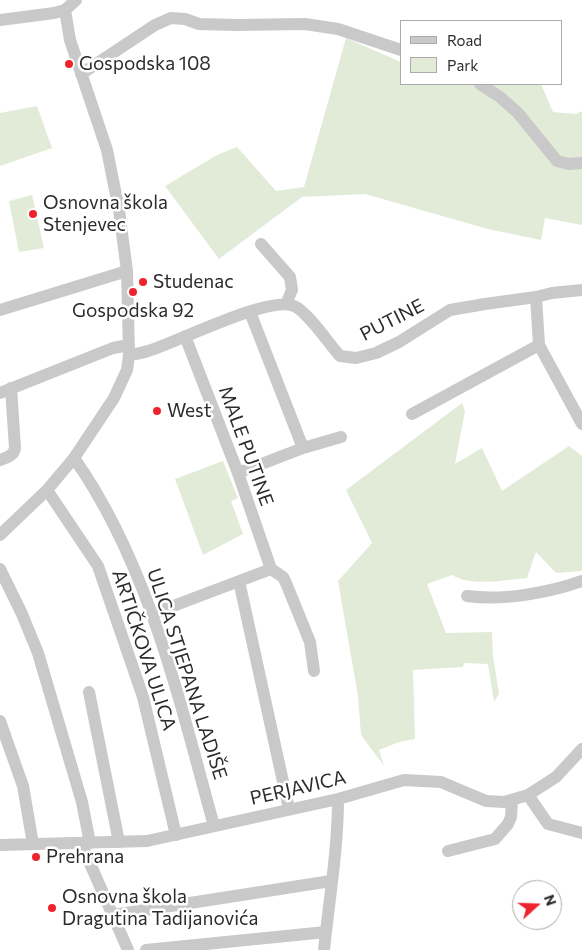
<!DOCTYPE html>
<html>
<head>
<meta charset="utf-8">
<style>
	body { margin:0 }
	#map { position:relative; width:582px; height:950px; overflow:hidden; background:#fff; font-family:Commissioner,sans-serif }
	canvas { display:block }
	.legend { position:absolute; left:400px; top:20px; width:162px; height:65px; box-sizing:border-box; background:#fff; border:1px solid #ababab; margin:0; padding:6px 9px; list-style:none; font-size:15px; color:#2c2c2c }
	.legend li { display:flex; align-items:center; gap:10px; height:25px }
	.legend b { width:25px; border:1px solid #ababab }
	.north { position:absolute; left:512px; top:880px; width:50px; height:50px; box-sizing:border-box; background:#fff; border:1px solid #ababab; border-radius:50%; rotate:70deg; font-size:14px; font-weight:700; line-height:20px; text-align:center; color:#2c2c2c }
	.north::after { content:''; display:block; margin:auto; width:18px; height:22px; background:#ed242e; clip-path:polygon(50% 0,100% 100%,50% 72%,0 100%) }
</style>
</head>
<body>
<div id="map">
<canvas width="582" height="950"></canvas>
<ul class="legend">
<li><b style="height:6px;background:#c9c9c9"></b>Road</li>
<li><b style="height:14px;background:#e2ebd8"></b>Park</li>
</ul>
<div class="north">N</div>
</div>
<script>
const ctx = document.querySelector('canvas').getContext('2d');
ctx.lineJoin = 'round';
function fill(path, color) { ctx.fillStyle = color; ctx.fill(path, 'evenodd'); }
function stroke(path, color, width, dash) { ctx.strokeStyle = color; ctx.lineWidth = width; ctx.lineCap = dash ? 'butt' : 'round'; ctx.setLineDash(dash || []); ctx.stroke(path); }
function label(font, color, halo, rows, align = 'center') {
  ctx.font = font + ' Commissioner,sans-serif'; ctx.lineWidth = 5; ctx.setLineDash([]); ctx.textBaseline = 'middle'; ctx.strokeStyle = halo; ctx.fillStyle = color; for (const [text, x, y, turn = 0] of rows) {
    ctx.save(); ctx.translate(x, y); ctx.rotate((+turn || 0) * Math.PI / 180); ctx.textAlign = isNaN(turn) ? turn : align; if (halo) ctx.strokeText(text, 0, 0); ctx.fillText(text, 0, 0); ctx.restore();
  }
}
fill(new Path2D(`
	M346,38L401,62V84H541L553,112L576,114L582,111V225L545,218L541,240L488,229L365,194L302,197L219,259L165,186L217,155L237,147L276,191L304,187Z
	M37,106L52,148L0,166V113Z
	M32,195L44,248L19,252L9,201Z
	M462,403L465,411L455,464L482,448L502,491L569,446L582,456V571L556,573L536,552L527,578C505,580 472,587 452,575L427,584L446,633L492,632L493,656L499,694L494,702L488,664L464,663L463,667L413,670L415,739L399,742L379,750L384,766L361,735L358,696L338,581L372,543L346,490Z
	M223,461L238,498L231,501L243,534L203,555L175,479Z`), '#e2ebd8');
stroke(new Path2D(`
	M0,20L54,13L65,10L76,0
	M81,74L155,25L171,18L185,19L199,24L235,25L305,24L338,29L401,50
	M480,84L500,97L518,113L557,161L569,164L582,163
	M261,244L290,277L292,290L286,304
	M536,297L539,345L582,424
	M0,310L127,271
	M250,312L303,448
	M129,355C135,354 142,353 148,351C176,343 269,295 294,306C307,311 329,344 340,356L356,358L376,353L399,342L450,310L485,304L536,297L552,293L582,290
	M0,393L113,348L129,345
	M412,414L539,345
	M74,458C149,564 180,703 214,826
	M0,460C6,458 14,456 15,448L11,388
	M238,473L303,448L341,437
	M47,490L98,566L143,697L176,835
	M0,535L47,490L74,458L114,398L127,370L129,355L127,271L119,210L107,150L70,40L65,10
	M0,569L22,614L38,653L82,802L90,843
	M271,569L283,577L286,583L310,642L314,671
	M239,581L289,809
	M467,596C502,601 549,593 582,581
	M152,614L271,569L238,473L185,336
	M89,692L119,842
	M0,721L23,786L33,844
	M528,795L548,824L582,833
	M81,843L128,950
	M0,845L147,841L338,799L404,780L441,782L486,801L504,802L528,795L556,777L582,749
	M448,851L495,839L508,824L511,817L512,800
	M113,915L331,881
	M146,950L326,932
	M324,950C329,900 338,849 338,799`), '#c9c9c9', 12);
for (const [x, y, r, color] of [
	[69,64,5,"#ed242e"],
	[33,214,5,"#ed242e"],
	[143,282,5,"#ed242e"],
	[133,292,5,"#ed242e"],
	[157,411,5,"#ed242e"],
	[36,857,5,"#ed242e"],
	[52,908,5,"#ed242e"]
]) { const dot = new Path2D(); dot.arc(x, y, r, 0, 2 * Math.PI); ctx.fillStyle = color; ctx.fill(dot); stroke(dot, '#fff', 2); }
label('19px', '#2c2c2c', '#fff', [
	["Gospodska 108",79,64],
	["Osnovna škola",43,203],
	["Stenjevec",43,225],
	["Studenac",153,282],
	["Gospodska 92",133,311,"center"],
	["West",167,411],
	["Prehrana",46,857],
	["Osnovna škola",62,897],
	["Dragutina Tadijanovića",62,919]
], 'left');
label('19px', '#2c2c2c', '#fff', [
	["PUTINE",392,320,-27],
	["MALE PUTINE",246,446,70],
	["ARTIČKOVA ULICA",144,650,72],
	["ULICA STJEPANA LADIŠE",187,674,72],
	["PERJAVICA",298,788,-13]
]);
</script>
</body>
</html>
